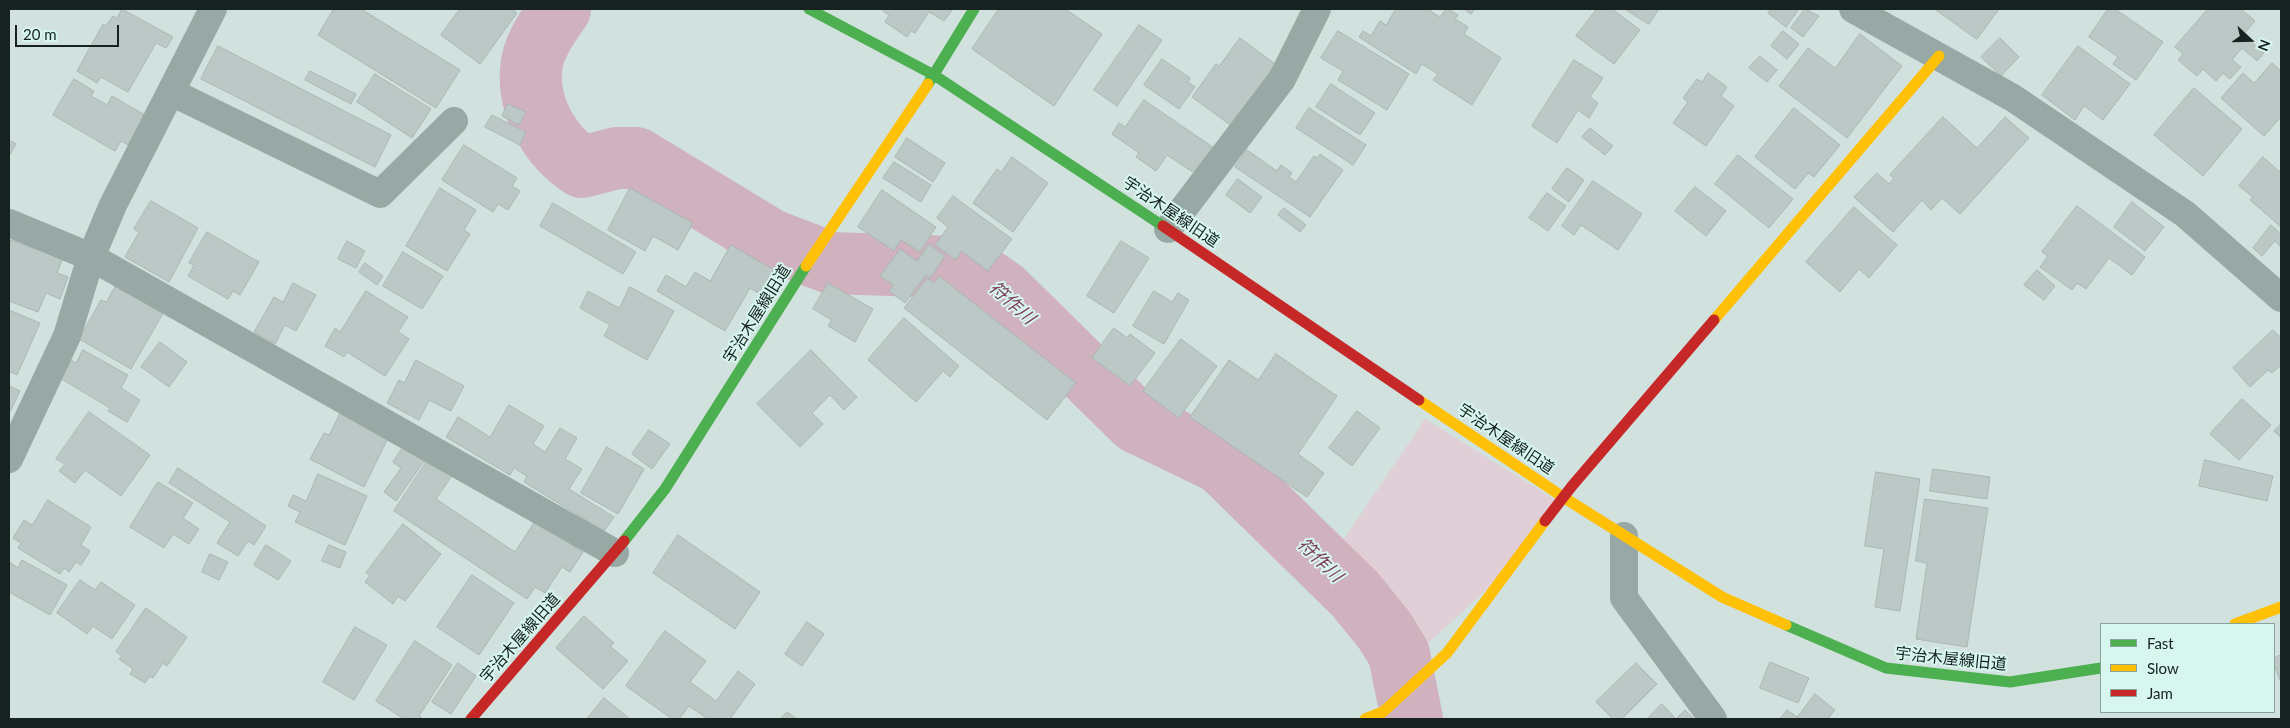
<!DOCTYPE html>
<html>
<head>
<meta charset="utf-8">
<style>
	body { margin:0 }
	#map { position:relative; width:2290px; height:728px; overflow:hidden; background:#d1e1de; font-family:Lato,sans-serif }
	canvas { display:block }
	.frame { position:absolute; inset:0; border:10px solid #172220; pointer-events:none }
	.legend { position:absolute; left:2100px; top:623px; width:175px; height:90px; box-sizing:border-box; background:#d7f6ee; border:1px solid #8aa19c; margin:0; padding:6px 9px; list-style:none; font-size:15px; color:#172220 }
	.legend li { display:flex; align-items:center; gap:10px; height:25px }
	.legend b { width:25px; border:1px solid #8aa19c }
	.north { position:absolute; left:2225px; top:15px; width:50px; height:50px; -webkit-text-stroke:4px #d7f6ee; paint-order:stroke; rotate:111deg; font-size:14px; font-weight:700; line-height:20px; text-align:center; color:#172220 }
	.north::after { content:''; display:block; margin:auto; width:18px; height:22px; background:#172220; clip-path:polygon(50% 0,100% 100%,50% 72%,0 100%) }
	.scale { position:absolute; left:15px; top:25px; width:104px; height:22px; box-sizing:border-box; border:2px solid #172220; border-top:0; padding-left:6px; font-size:15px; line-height:18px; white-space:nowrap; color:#172220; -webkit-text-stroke:4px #d7f6ee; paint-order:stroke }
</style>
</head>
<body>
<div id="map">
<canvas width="2290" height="728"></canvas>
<div class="frame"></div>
<ul class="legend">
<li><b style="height:6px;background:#4caf50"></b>Fast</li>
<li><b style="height:6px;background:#ffc107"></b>Slow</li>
<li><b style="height:6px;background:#c62828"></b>Jam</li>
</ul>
<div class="north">N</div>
<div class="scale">20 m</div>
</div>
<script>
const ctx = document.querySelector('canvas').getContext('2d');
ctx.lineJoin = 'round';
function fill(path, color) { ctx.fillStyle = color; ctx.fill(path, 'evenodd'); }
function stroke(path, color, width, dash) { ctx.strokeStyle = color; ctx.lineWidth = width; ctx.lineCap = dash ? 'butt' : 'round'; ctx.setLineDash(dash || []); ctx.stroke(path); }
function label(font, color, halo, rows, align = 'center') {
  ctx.font = font + ' Lato,"Noto Sans JP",sans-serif'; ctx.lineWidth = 4; ctx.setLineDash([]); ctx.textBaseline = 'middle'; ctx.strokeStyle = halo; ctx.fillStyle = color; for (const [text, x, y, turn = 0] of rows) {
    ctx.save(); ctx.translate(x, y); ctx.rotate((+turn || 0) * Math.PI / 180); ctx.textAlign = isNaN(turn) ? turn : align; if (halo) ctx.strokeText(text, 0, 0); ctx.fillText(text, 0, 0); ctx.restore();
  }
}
fill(new Path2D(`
	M1425,419L1557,501L1509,569L1412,658L1330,560Z`), '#e0cfd6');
stroke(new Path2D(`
	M560,9C548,26 532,48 531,70C528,109 551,147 582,167L617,158H636L771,240L831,263L951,267L984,278L1004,292L1136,422L1221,463L1355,594L1385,631L1399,654L1412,719`), '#d0b1be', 62);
const building = new Path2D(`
	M122,9L173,37L166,48L156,43L128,92L101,77L97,83L77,71L103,24L106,26L113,16L117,18Z
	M331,9H361L460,70L436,108L318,35L333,10Z
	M460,9H511L517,13L480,64L441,35Z
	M885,9H953L944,21L929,12L915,33L911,31L907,37L885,22L889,15L883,11Z
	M999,9H1065L1102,34L1054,106L972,49Z
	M1396,9H1427L1440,17L1446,9H1448L1458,15L1455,19L1468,27L1464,34L1501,58L1472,105L1433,80L1438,74L1422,64L1416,74L1359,37L1363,31L1371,36L1380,21L1386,25Z
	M1464,9H1475L1471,14Z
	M1597,9H1612L1640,30L1614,64L1576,36Z
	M1625,9H1659L1649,24Z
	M1771,9H1799L1786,27L1768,13Z
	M1805,9L1819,16L1803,37L1791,28Z
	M1935,9H1999L1977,39Z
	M2108,9H2115L2163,42L2136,80L2113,64L2118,57L2089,37Z
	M2208,9H2241L2255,21L2243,35L2264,53L2257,61L2242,48L2232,60L2241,67L2230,79L2223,73L2216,81L2203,69L2197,76L2178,60L2183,54L2175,47Z
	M1139,25L1162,40L1117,106L1094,90Z
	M1338,31L1409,74L1387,110L1338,80L1343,71L1321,58Z
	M1783,31L1799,44L1787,59L1771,46Z
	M1860,34L1902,66L1847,138L1779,86L1808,48L1835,68Z
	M1240,38L1278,66L1233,127L1192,97L1216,64L1219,66Z
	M2000,38L2019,57L2001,76L1981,57Z
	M218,46L391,135L375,167L201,79Z
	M2078,46L2130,84L2103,120L2084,106L2075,120L2042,95Z
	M1760,56L1777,70L1767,82L1749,68Z
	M1162,59L1190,78L1188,82L1195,87L1179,109L1144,85Z
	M1574,60L1603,78L1590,97L1598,103L1589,118L1578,110L1557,143L1532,126Z
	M2272,63L2281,71V117L2264,136L2221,98L2243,73L2254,83Z
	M310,71L356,94L351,104L305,80Z
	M1708,73L1727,87L1721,96L1734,106L1706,146L1673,123L1688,102L1683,98L1697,79L1702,82Z
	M375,74L431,109L412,138L357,102Z
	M74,79L94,91L91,96L107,105L112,96L145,115L128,145L121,141L115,151L53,115Z
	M1331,84L1375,113L1360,135L1316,107Z
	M2194,88L2242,129L2203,176L2154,135Z
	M1144,100L1214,148L1196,174L1167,155L1156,171L1136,157L1139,153L1112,134L1119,123L1125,127Z
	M508,104L526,112L519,125L502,116Z
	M1309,108L1366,145L1353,165L1296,128Z
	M1794,108L1840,145L1814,177L1808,173L1795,189L1755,157Z
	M492,115L526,132L520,145L485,127Z
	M1943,117L1977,148L2005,117L2029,138L1960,214L1942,198L1931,210L1922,200L1893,232L1854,197L1877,173L1889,184L1894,178L1890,175Z
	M1590,128L1613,146L1605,155L1582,137Z
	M907,138L945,163L933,182L895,157Z
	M9,140L16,144L9,156Z
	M464,145L517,178L512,186L520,191L508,210L498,204L493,212L442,180Z
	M1247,150L1277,171L1281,165L1292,173L1289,177L1296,182L1314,156L1317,158L1320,154L1343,170L1310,217L1235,167Z
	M1738,155L1793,199L1769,228L1715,184Z
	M1012,157L1048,183L1013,232L973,203L997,169L1001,172Z
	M2263,157L2281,173V227L2250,200L2253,197L2239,186Z
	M894,162L931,185L921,202L883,178Z
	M1567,168L1584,180L1569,202L1552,189Z
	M1238,179L1262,197L1250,213L1226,195Z
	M1593,181L1642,214L1618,250L1581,225L1574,235L1562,226Z
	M1695,187L1726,211L1706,236L1675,211Z
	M440,188L476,210L464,230L470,234L447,271L406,246Z
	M630,188L693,223L678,250L653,236L645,251L608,230Z
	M882,190L936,227L920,252L901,240L894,251L858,227Z
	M1547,193L1566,206L1548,231L1529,218Z
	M953,196L1012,239L988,271L961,251L956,260L935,245L948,227L937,218Z
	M151,201L198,228L169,282L125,257L139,232L134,229Z
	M2132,202L2164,227L2145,251L2114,227Z
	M553,203L636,252L623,274L540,226Z
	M2077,206L2145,257L2132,275L2109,258L2086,289L2077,283L2072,290L2040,267L2048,256L2042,252Z
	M1854,207L1897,245L1869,278L1859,269L1840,292L1806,262Z
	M1284,208L1306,225L1300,232L1278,215Z
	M2271,225L2281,234V247L2275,241L2262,256L2253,248Z
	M207,232L259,262L240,295L233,291L228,299L188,276L194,265L189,263Z
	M11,240L34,249L35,246L63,257L57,273L68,277L60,299L46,293L38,312L9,301V245Z
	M347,241L365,251L356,268L338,259Z
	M1121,241L1149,258L1114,313L1087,296Z
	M929,244L945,256L930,278L926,275L905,303L889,291L893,285L880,276L900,249L917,261Z
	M731,245L781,274L767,298L750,288L725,331L657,291L666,275L686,287L695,272L710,281Z
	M403,252L443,276L422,309L383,286Z
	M365,263L383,276L377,285L359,272Z
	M2037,270L2055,286L2044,300L2024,285Z
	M939,276L1076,383L1047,420L904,308L927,278L934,283Z
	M118,282L165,310L131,369L79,339L101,300L106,302Z
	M293,283L316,295L296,331L285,325L275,344L254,332L274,297L283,302Z
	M828,283L873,309L855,342L828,326L832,320L813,309Z
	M630,287L674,311L647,360L604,336L610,325L580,308L588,291L619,308Z
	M366,291L408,317L398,332L409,339L385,376L347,352L344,357L325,346L335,328L340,332Z
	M1154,291L1172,302L1178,293L1189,300L1164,344L1133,326Z
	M9,310L40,323L17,375L9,371Z
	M904,318L959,366L950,377L943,371L916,402L868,360Z
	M1114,328L1127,338L1130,334L1155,353L1130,386L1092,358Z
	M2273,330L2281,338V365L2272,373L2268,370L2250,387L2233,368Z
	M1181,339L1217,366L1179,418L1143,391Z
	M160,342L187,362L169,387L141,367Z
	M83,350L128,375L121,388L140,400L127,422L108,411L110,408L60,378L71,360L76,363Z
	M811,350L857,397L844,410L830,395L812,413L823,424L800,447L757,404Z
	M1276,354L1337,396L1298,454L1324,473L1307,497L1190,417L1229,360L1258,380Z
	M416,360L464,386L451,411L429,400L419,420L387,403L399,380L404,383Z
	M9,386L20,391L9,414Z
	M2242,399L2271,425L2239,460L2210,434Z
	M509,405L544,426L533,444L545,452L560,428L577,438L565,459L582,469L569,489L614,517L604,531L524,482L527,476L514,468L510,475L446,437L458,417L490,437Z
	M1357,411L1380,428L1352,466L1329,448Z
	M89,412L150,455L121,496L85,470L75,483L59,471L65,464L56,459Z
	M341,412L389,436L364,487L310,459L324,433L329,435Z
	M2281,424V438L2274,431Z
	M649,430L670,444L652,469L632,454Z
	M406,443L427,457L396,501L384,492L401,468L393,462Z
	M607,447L644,469L618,514L581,493Z
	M429,458L453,474L436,499L515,552L535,521L583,552L570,572L562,567L545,593L535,587L527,599L394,511Z
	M2205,460L2273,476L2267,501L2199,486Z
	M178,468L266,526L254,545L248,541L238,556L217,543L230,522L169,483Z
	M1933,469L1990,477L1987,499L1930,491Z
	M1876,472L1920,479L1900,611L1875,607L1884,549L1865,546Z
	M318,474L367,496L345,545L295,522L300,512L288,506L293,495L306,501Z
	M158,482L193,503L183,518L199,529L189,544L173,534L164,548L130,527Z
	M1925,499L1988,508L1967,647L1916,639L1927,563L1916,561Z
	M48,500L91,527L81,545L90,551L81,565L76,562L69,572L64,568L60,574L18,548L21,543L13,538L24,520L32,525Z
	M403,524L441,554L405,601L398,596L393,604L365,582L370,575L366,573Z
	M678,535L760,592L735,629L653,573Z
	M266,545L291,561L278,580L254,565Z
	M329,545L346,552L340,568L322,561Z
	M210,554L228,562L219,580L202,572Z
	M22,560L67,585L50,615L9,592V562L18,568Z
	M472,575L514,603L479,655L437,627Z
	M80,580L95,590L101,582L135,605L112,639L93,626L87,634L57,613Z
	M146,608L187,637L167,666L163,663L153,678L150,676L145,683L130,674L133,669L119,659L122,656L116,652Z
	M584,616L614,643L610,646L628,661L603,689L556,648Z
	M807,622L824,634L802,666L785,654Z
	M355,627L387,645L354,700L323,682Z
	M665,631L706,661L690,682L716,701L738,671L755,684L730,719H708L689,706L679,719H672L626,686Z
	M415,641L452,665L419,716L423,719H404L376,701Z
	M2281,655V683L2274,664V658Z
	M1770,662L1809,678L1798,703L1760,688Z
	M458,663L476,676L451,714L432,702Z
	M1636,663L1657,684L1622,719H1613L1596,702Z
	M1815,694L1835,710L1829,717L1832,719H1780L1787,710L1797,717Z
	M604,698L630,719H587Z
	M1662,704L1676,719L1685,710L1694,719H1647Z
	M787,712L797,719H781Z`);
fill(building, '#bcc8c5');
stroke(building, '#a9b7b4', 1);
stroke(new Path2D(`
	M1853,9L2013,98L2185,214L2281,298
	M171,92L380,194L454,121
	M9,223L91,257L615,553
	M1168,229L1282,79L1317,9
	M9,459L67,336L91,257L113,205L213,9
	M1624,536V598L1713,719`), '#98a9a5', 28);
stroke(new Path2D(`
	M809,9L934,75L1163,226
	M928,84L974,9
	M624,541L665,489L806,266
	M1786,625L1886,668L2010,682L2101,668`), '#4caf50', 11);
stroke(new Path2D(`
	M806,266L928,84
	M1714,320L1939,56
	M1419,400L1563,497L1722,597L1786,625
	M2235,624L2281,607
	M1365,719L1383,712L1447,653L1545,521`), '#ffc107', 11);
stroke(new Path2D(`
	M1163,226L1419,400
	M1545,521L1572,486L1714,320
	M471,719L624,541`), '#c62828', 11);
label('16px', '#172220', '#d7f6ee', [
	["宇治木屋線旧道",1171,212,34],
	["宇治木屋線旧道",757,314,-58],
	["宇治木屋線旧道",1506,439,34],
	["宇治木屋線旧道",520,638,-49],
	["宇治木屋線旧道",1951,659,6]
]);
label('italic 18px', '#7e3d59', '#d7f6ee', [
	["符作川",1012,303,42],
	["符作川",1320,560,44]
]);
</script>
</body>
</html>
